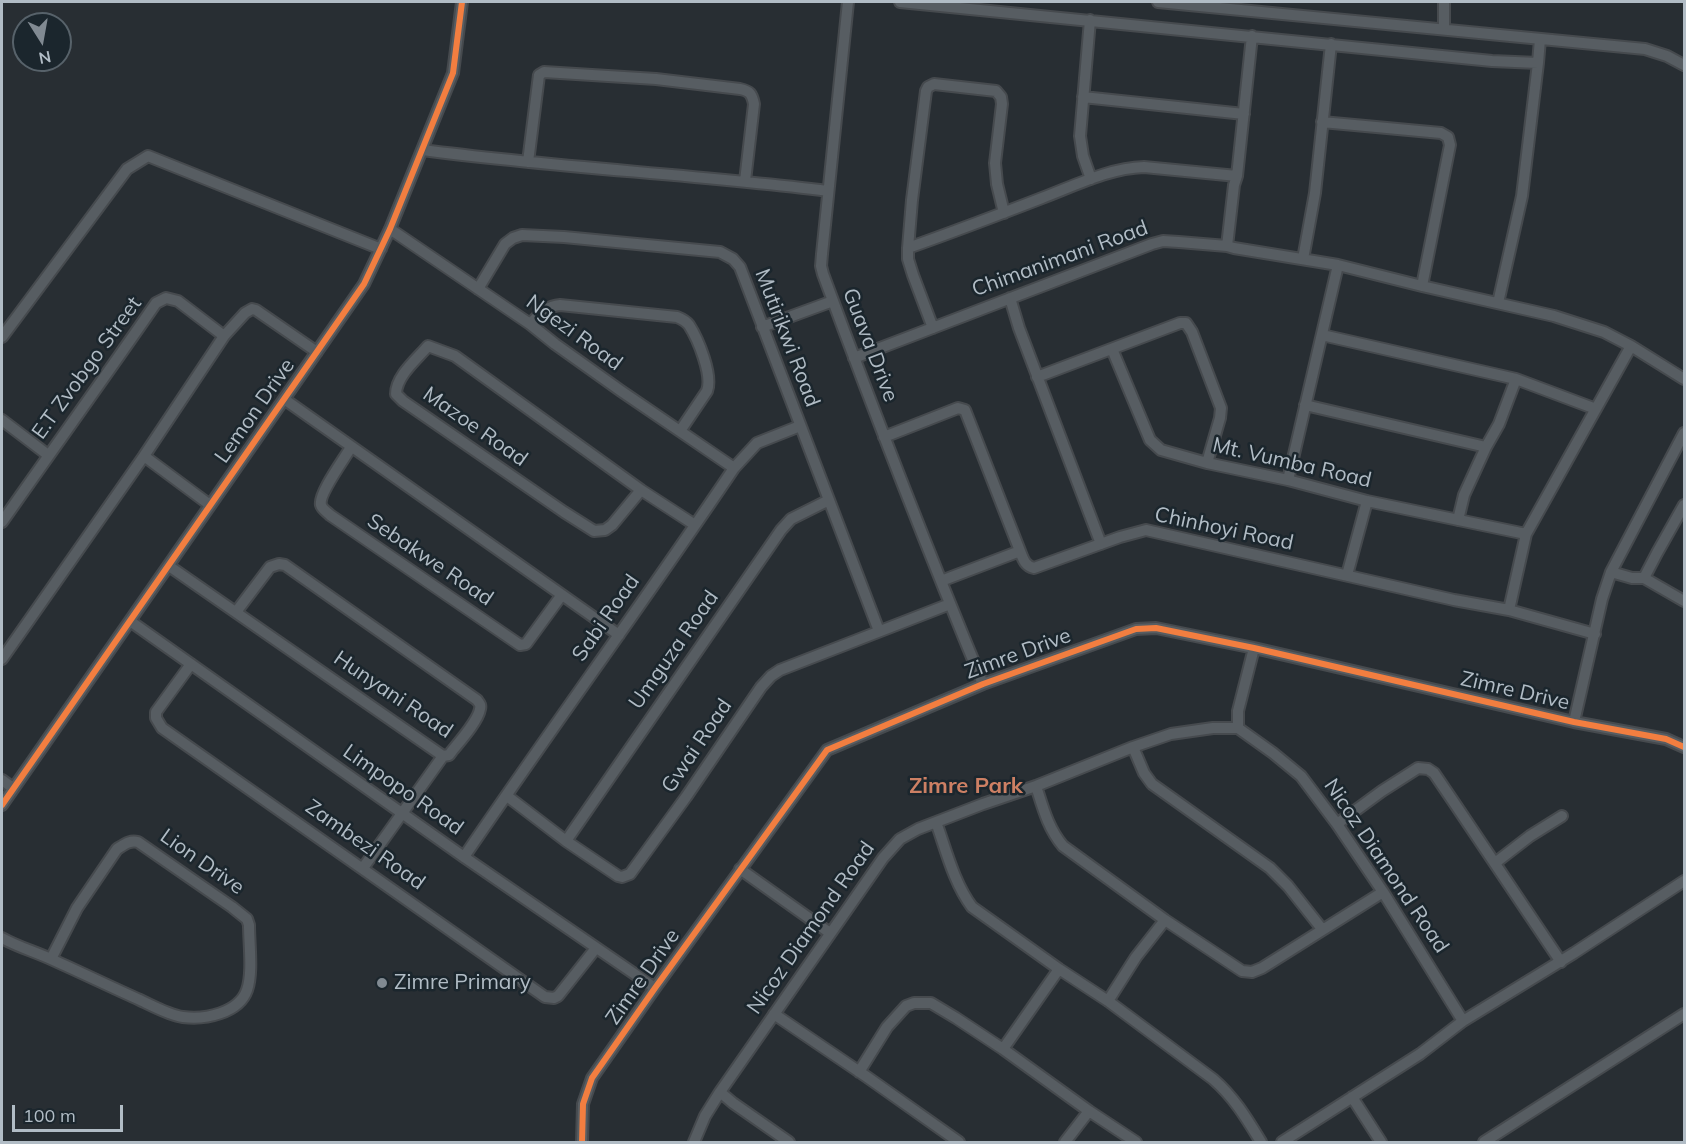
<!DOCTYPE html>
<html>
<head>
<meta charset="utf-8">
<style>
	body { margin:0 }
	#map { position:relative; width:1686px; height:1144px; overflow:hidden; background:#282e33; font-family:Mulish,sans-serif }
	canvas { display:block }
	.frame { position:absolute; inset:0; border:3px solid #b1bcc5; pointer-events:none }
	.north { position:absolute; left:12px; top:12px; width:60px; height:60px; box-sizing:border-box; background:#1b262d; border:2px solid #57626a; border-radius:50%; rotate:169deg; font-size:16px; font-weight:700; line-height:24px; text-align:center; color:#b1bcc5 }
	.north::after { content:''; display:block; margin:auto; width:21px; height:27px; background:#818a92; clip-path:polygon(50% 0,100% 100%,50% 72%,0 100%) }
	.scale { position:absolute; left:12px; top:1105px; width:111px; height:27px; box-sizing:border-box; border:3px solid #b1bcc5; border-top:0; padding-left:8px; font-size:18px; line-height:21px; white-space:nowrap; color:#b1bcc5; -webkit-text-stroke:4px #1b262d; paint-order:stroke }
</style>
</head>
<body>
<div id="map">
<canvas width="1686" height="1144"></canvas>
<div class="frame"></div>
<div class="north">N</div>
<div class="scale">100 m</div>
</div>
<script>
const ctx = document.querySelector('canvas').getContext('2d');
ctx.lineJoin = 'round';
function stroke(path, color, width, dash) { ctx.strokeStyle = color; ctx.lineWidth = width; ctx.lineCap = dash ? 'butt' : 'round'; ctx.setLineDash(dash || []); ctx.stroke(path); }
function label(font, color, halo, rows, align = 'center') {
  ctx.font = font + ' Mulish,sans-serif'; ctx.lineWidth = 5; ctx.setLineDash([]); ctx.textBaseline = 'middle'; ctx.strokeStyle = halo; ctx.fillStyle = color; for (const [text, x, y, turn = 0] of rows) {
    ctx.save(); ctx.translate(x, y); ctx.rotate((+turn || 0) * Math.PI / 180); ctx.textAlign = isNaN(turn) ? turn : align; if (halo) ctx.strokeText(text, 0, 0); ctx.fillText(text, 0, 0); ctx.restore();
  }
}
const minor = new Path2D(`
	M848,2L822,254L821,266L823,274C874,412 927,549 983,684
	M900,2L1492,61L1538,63L1540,39
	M1158,2L1645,49L1667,56L1684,65
	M1444,2V29
	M1090,20L1080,136L1083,156L1091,179
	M1083,97L1244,114
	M1322,122L1441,133L1448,137L1450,145L1422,286
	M423,150C558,168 693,174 828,191
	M528,162L539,75L544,72L656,79L740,89C750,91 752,94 754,104L745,181
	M390,229L530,324L555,344L621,391L734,468
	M1227,246L1234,185L1237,176L1252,36
	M908,248C953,232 998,215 1042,198C1074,186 1109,168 1144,167L1237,176
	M1303,259L1315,193L1331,44
	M478,289L505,244L513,238L522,235L564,237L720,252L733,259L740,267L879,631
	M1010,298L1019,328L1101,544
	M1498,303L1522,196L1538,63
	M530,324C539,315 546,306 560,305L677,317C682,319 686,321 689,325C698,339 713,375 707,391L680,431
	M762,327L833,301
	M933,328L913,275L908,259V248L912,200L926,91L928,87L934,84L996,91L1001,97L1002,104L995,163L997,184L1004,213
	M1322,335L1516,379L1596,409
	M2,337L127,169L148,156L381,249
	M1112,349L1150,440L1161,450L1207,463L1288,480L1367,501L1526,534
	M854,358L1152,244L1163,241L1179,242L1227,246L1234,248L1338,265L1422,286L1554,316L1604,332L1631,346L1684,379
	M1037,377L1180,323H1186L1192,332L1221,408L1220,418L1207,463
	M284,399L619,635
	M1305,405L1486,447
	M2,420L48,455
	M884,437L958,408L965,410L1020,551C1023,559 1025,566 1034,568L1120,537L1146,530L1454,600L1509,610L1595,634
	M351,447C345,458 318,494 321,505C322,509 327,512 330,515L520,645L526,644L561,596
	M144,456L210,505
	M1288,480L1338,265
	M641,490L612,525L605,530L594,531L564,512L403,401L396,394C396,376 417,359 428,346L455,356L641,490L695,525
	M1458,520L1464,495L1486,447L1499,424L1516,379
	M2,522C53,449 105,377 156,303L166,298L178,301L224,336
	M169,566L443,756L449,755L452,751C460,741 478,721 480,709C481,705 480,704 477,700L285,565L279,564L270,567L236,612
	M1611,572L1632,578H1644L1684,601
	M1347,575L1367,501
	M1644,578L1657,553L1684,505
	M941,581L1020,551
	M1509,610L1526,534L1631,346
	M130,621L464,857L655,988
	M2,659L144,456L224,336L245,313L252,309L256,310L317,352
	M191,664L156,712V718L162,728L545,997L554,998L558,996L596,948
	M1574,722L1602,599L1611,572L1684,433
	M1238,728V711L1254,648
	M1133,747L1144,773L1152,784L1270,868L1288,886L1322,929
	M2,780L13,788
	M1036,786C1043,808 1048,828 1063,846L1165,920L1242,971L1252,972L1262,968L1383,892
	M507,796L566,841L618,876L622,877L630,874L686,797L761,687L771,676L780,670L950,604
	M2,805L364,284L390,229L453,73L462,2
	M936,822C946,850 954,883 972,907L1059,969L1108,1001L1213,1079C1234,1097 1247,1119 1261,1142
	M1337,824L1382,791L1418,768L1428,769L1434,773L1455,804L1561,962
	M566,841L781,530L791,519L829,500
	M464,857C553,726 646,599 734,468L757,443L800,426
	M1495,863L1530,836L1562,816
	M363,868L443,756
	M740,869L830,933
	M2,938C18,947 36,952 53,960C82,973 111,987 140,1000C153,1006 169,1015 183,1017C205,1020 239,1013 247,990C253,973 249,944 249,925L247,919L232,907L138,842C130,840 125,844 117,849L77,908L51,959
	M1108,1001L1136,957L1165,920
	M774,1014L867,1077L959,1142
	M1003,1049L1059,969
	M859,1072L887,1027L906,1006L914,1003H931L956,1018L1003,1049L1089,1111L1065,1142
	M720,1092L733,1103L789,1142
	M1352,1097L1381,1142
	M1089,1111L1136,1142
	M582,1142L583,1104L592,1078L655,988L827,750L983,684L1136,629L1156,628L1254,648L1574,722L1666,739L1684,747
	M694,1142L705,1116L720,1092L883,858L900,839L918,829L983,804L1036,786L1133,747L1171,734L1213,728H1238L1273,753L1301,776L1337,824L1383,892L1463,1021
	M1282,1142L1420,1054L1463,1021L1574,953L1684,881
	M1484,1142L1684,1014`);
stroke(minor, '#464a4e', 14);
stroke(minor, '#575d62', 10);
stroke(new Path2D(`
	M2,805L364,284L390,229L453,73L462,2
	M582,1142L583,1104L592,1078L655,988L827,750L983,684L1136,629L1156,628L1254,648L1574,722L1666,739L1684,747`), '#f27e40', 6);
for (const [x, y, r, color] of [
	[382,983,6,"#818a92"]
]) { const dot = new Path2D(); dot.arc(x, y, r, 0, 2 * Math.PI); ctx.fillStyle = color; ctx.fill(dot); stroke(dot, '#1b262d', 2); }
label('21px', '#b1bcc5', '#1b262d', [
	["Chimanimani Road",1060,259,-20],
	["Ngezi Road",574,333,36],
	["Mutirikwi Road",787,338,69],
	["Guava Drive",870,345,69],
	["E.T Zvobgo Street",87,368,-54],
	["Lemon Drive",255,411,-55],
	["Mazoe Road",475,427,35],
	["Mt. Vumba Road",1292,463,13],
	["Chinhoyi Road",1224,529,12],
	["Sebakwe Road",430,560,34],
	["Sabi Road",606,618,-55],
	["Umguza Road",674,650,-55],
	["Zimre Drive",1018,654,-20],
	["Zimre Drive",1515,691,13],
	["Hunyani Road",393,695,34],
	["Gwai Road",697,746,-56],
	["Limpopo Road",403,790,35],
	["Zambezi Road",365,845,35],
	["Lion Drive",202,862,35],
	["Nicoz Diamond Road",1386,866,56],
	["Nicoz Diamond Road",811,928,-55],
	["Zimre Drive",643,977,-55]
]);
label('21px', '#b1bcc5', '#1b262d', [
	["Zimre Primary",394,983]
], 'left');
label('bold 22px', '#cd8064', '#1b262d', [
	["Zimre Park",966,786]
]);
</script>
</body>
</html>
